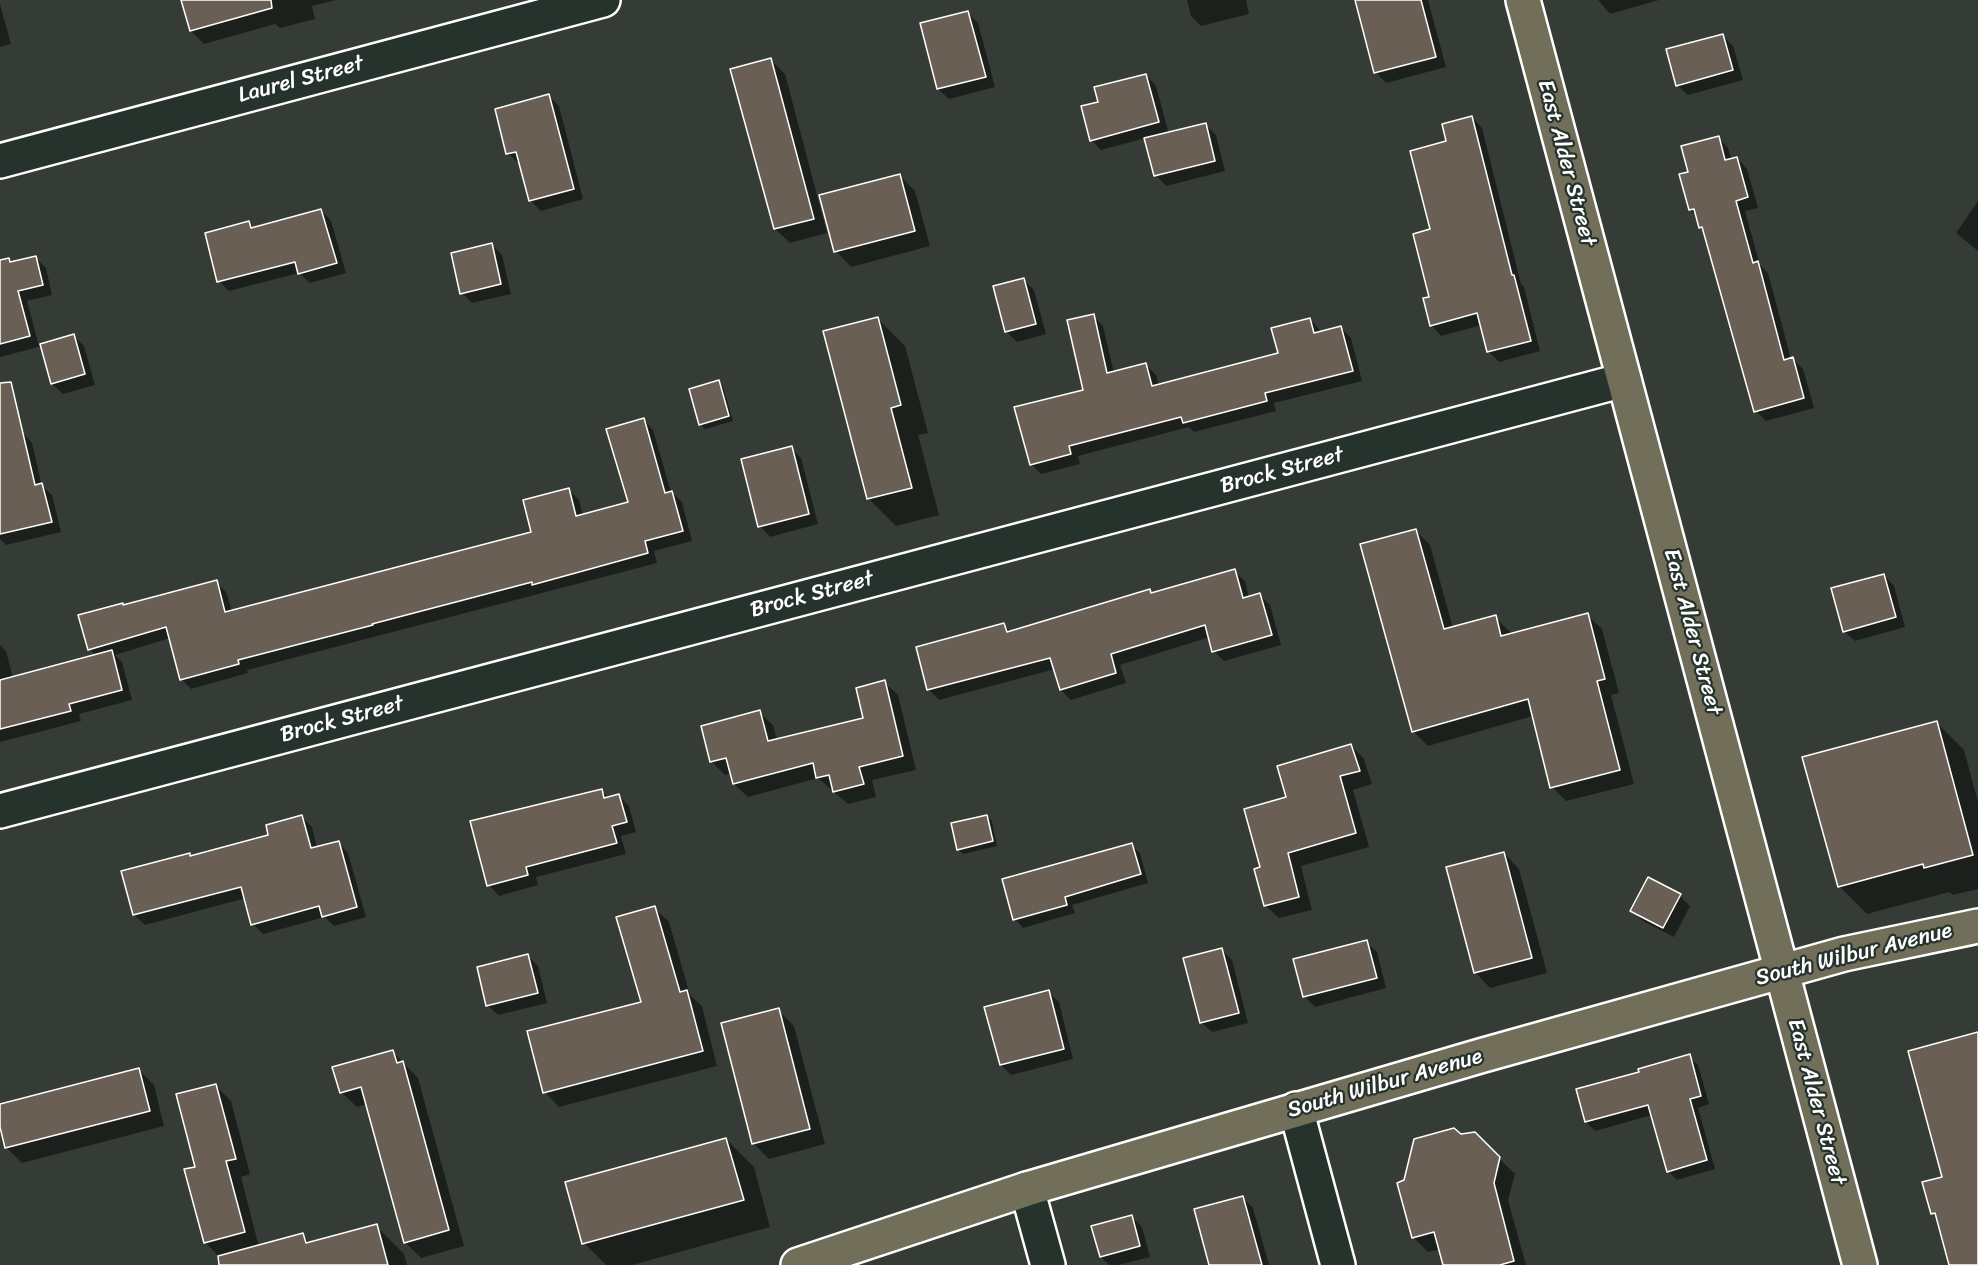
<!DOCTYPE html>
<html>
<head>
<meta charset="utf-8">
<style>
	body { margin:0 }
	canvas { display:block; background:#343c35 }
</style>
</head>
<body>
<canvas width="1978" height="1265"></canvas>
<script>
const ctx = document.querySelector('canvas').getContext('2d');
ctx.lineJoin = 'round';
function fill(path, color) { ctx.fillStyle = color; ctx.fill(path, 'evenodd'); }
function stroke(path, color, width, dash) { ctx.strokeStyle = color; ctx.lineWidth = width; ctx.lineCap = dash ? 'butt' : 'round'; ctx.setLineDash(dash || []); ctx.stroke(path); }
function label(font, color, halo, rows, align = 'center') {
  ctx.font = font + ' Sriracha,sans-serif'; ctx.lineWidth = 4.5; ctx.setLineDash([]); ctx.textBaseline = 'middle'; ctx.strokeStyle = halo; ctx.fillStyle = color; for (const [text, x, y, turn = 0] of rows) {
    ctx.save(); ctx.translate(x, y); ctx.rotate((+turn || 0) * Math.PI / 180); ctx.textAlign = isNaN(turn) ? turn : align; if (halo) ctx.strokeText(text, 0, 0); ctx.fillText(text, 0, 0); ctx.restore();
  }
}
fill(new Path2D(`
	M182,0H336L312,6L315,19L280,28L275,24L204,44L191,31Z
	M1187,0H1246L1249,14L1201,26L1191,16Z
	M1357,0H1428L1446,67L1386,83L1376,72Z
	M1598,0H1659L1610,14Z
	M0,4L11,44L0,47Z
	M968,13L978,23L995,87L949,99L938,89Z
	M1723,36L1733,46L1743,80L1688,95L1677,85Z
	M771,60L785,74L827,233L790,243L775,229Z
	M1146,75L1156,86L1169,134L1206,125L1216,135L1225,171L1166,186L1156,175L1146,138L1101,150L1091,140L1099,103Z
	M549,96L559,106L583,199L541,211L530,200L520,163H518L508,153Z
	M1472,117L1482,128L1521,284L1524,287L1540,351L1499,362L1489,352L1482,325L1441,336L1431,325L1432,230L1448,142Z
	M1718,137L1728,148L1732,160L1737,158L1747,169L1758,208L1745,211L1760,265L1768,273L1791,359H1793L1803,369L1814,408L1766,421L1756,411L1705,232L1700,227L1698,217L1690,210V173Z
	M899,175L915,191L930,246L851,267L836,251Z
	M1978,201V251L1956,233Z
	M321,210L331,221L346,273L310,283L299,273L229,291L219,281L249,223L255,229Z
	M492,245L502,255L511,294L472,303L462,293Z
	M35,257L46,268L52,295L27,301L39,346L74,336L84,346L95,385L63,394L52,384L42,346L0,357V266Z
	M1024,280L1034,290L1046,334L1017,342L1006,331Z
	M1093,316L1103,326L1114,373L1146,365L1156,375L1159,386L1280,354L1310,319L1319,329L1320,333L1341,328L1351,338L1362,381L1274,403L1276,411L1194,432L1189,427L1078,456L1080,464L1041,474L1031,464L1085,391Z
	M878,319L905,346L928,433L918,435L939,515L896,526L868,498Z
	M719,382L723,387L733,421L705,429L700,424Z
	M643,419L653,430L671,492L682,502L692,541L654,551L657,563L247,670L248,673L191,689L181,679L170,638L115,655L122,662L132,700L79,714L81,721L0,742V645L6,651L13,678L96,656L90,649L216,582L226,592L232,611L533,533L569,490L579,500L583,516L630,503Z
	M22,432L32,443L42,486L52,495L61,532L6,545L0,539V437Z
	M791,448L801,458L818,524L770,537L760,526Z
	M1416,531L1430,545L1453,628L1495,617L1510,632L1511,635L1587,615L1602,629L1619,693L1611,695L1634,784L1566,801L1552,787L1533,716L1428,746L1413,731Z
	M1234,571L1245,581L1249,598L1260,595L1270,605L1281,645L1224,661L1214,651L1210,637L1120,665L1126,683L1071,700L1061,690L1055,669L939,700L929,690L918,648L1004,625L1011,632L1150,591L1153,594Z
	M1884,575L1894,586L1905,627L1855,641L1844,631Z
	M884,682L898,695L916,770L872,780L876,797L848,804L818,778L748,797L734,784L732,773L725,775L712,762L759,712L773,725L777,740L865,719Z
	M1936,722L1964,750L1978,802V889L1953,895L1949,892L1867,914L1839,886Z
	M1351,745L1364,759L1372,784L1353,790L1369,847L1301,866L1312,910L1279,918L1265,905L1262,868Z
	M602,791L609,798L619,796L629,806L636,832L621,836L626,854L536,877L538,885L499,896L489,885Z
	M301,816L312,827L317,848L338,842L348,853L366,917L334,926L325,917L263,934L253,924L246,898L145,925L134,915L189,855L192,857L270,836Z
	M987,816L992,821L997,846L963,854L958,849Z
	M1131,845L1140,853L1148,883L1072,905L1075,913L1023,928L1015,919Z
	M1504,853L1519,869L1547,973L1490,988L1475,972Z
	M1680,896L1690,906L1674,937L1643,921L1632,911Z
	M654,908L669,922L690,995L702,1006L717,1066L559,1107L545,1092L643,1003Z
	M1366,942L1377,952L1386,988L1315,1007L1304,996Z
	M1221,949L1232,960L1248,1023L1212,1032L1201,1022Z
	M528,956L538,966L547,1003L498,1015L487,1005Z
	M1048,992L1059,1002L1073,1059L1011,1075L1001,1065Z
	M778,1010L794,1026L825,1144L769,1159L753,1143Z
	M393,1052L418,1078L464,1246L421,1258L405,1242L367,1104L357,1107L341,1092Z
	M1689,1056L1698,1065L1709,1104L1698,1108L1715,1169L1677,1180L1668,1171L1652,1115L1595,1131L1586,1122L1641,1073Z
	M138,1069L154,1085L164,1126L22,1163L7,1148L0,1121V1106Z
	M216,1086L231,1101L250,1174L241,1177L259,1247L302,1235L311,1244L376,1226L404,1254L407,1265H236L220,1258L205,1242L197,1168Z
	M1474,1134L1515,1174L1508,1200L1526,1265H1445L1441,1249L1428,1252L1413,1237L1405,1182L1460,1135Z
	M726,1139L754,1167L770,1227L632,1265H606L584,1243Z
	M1243,1198L1253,1208L1269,1265H1211Z
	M1131,1216L1142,1227L1150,1257L1118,1265H1109L1101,1257Z`), '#0007');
const building = new Path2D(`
	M181,0H271L272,8L190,31Z
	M1355,0H1421L1436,57L1374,73Z
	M968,11L986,77L937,89L920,23Z
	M1723,34L1733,70L1676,86L1666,49Z
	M771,58L814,219L774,229L730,69Z
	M1146,74L1159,122L1090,141L1081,106L1098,102L1094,87Z
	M549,94L574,189L529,201L516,152L506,154L495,109Z
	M1472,116L1512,275H1514L1531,341L1487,352L1477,313L1430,326L1423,298L1429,297L1413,234L1430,229L1410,151L1446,141L1442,124Z
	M1206,123L1215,161L1154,176L1144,138Z
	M1719,136L1725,160L1737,157L1748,197L1736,201L1753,263L1758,261L1784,360L1793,357L1804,398L1754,412L1702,227L1699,228L1694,209L1689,210L1679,174L1688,172L1681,146Z
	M900,174L915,231L834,252L819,195Z
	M321,209L337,263L298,274L295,262L217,282L205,233L249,221L251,228Z
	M492,243L501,284L460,294L451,253Z
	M36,256L43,285L18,291L30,336L0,344V260L9,258L10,262Z
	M1024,278L1036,324L1005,332L993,286Z
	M1094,314L1107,373L1146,363L1152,386L1278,353L1271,328L1310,318L1314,333L1341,326L1353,371L1265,393L1267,401L1183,423L1181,417L1069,446L1071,454L1030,465L1014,407L1083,390L1067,320Z
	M878,317L901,405L891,408L912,488L867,499L823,331Z
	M74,334L85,374L51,384L40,344Z
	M719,380L729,416L699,425L689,389Z
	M11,382L35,485L42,483L52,522L0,534V383Z
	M644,418L665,493L672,491L683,531L645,541L648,553L532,585V582L372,624L373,625L238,660L239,664L180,680L166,627L88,650L78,615L123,603V605L217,580L225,612L531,532L523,500L569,488L576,516L628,502L606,429Z
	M792,446L809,514L758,527L741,459Z
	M1416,529L1444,629L1496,615L1501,636L1588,613L1605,679L1597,681L1620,770L1550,788L1528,699L1412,732L1360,544Z
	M1235,569L1243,598L1260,593L1272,635L1212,652L1205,625L1111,654L1116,673L1060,690L1050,658L927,690L916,647L1004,623L1007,632L1150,589L1151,593Z
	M1884,574L1896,617L1843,632L1831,588Z
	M112,650L122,690L69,704L71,711L0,729V680Z
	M885,680L903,756L859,767L864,784L833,792L829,775L816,778L813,763L733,784L726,758L710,762L701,726L760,710L768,741L863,718L856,688Z
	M1937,721L1973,855L1924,868L1923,864L1838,887L1802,757Z
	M1351,744L1360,771L1340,776L1356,833L1288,853L1299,897L1264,906L1254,869L1260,867L1244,809L1286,797L1277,766Z
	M602,789L604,798L619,794L627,822L612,826L617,843L526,867L528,875L487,886L470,821Z
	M302,815L311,848L339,841L357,907L322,917L319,906L251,925L241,887L133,915L121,871L190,853V856L268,835L266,825Z
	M987,815L993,841L957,850L951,823Z
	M1132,843L1141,874L1065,897L1067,905L1013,920L1002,879Z
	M1504,852L1532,958L1474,973L1446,867Z
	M1648,877L1681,894L1663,928L1630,911Z
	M655,906L680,992L687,990L703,1051L543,1093L527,1031L641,1002L616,917Z
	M1367,940L1377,978L1303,997L1293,959Z
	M1222,948L1239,1013L1200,1023L1183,958Z
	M528,954L538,993L486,1006L477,967Z
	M1049,990L1064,1049L1000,1065L984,1007Z
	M779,1008L810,1129L752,1144L721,1023Z
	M1978,1032V1265H1949L1935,1213L1931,1214L1922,1182L1942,1177L1908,1051Z
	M393,1050L397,1063L403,1061L449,1230L404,1243L361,1087L340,1093L332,1067Z
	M1690,1054L1701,1096L1690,1099L1707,1160L1667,1172L1648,1105L1585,1122L1576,1089L1639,1072L1638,1069Z
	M139,1068L150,1111L5,1148L0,1127V1104Z
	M216,1084L236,1159L226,1161L245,1232L204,1243L184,1169L195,1167L176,1094Z
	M1454,1128L1461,1134L1475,1132L1500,1157L1494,1183L1514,1261L1500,1265H1443L1434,1232L1412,1238L1397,1183L1404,1180L1414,1139Z
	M726,1138L744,1200L582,1244L565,1182Z
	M1243,1196L1262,1265H1209L1194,1209Z
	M1132,1215L1140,1246L1100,1257L1091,1226Z
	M377,1224L388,1265H219L218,1256L303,1233L306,1243Z`);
fill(building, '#6a5f54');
stroke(building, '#fff', 1.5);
const minor = new Path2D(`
	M0,161L603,0
	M0,811L1624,380
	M1296,1109L1338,1265
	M1027,1189L1048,1265`);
const major = new Path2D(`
	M1523,0L1860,1265
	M798,1265L1027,1189L1480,1056L1844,954L1978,926`);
stroke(minor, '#fff', 38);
stroke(major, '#fff', 38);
stroke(minor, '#26332d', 33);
stroke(major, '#716e59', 33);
label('22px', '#fff', '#26332d', [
	["Laurel Street",301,80,-15],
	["East Alder Street",1566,163,75],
	["Brock Street",1282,471,-15],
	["Brock Street",812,595,-15],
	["East Alder Street",1692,632,75],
	["Brock Street",342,720,-15],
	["South Wilbur Avenue",1854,955,-14],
	["South Wilbur Avenue",1385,1084,-16],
	["East Alder Street",1816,1102,75]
]);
</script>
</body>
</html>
